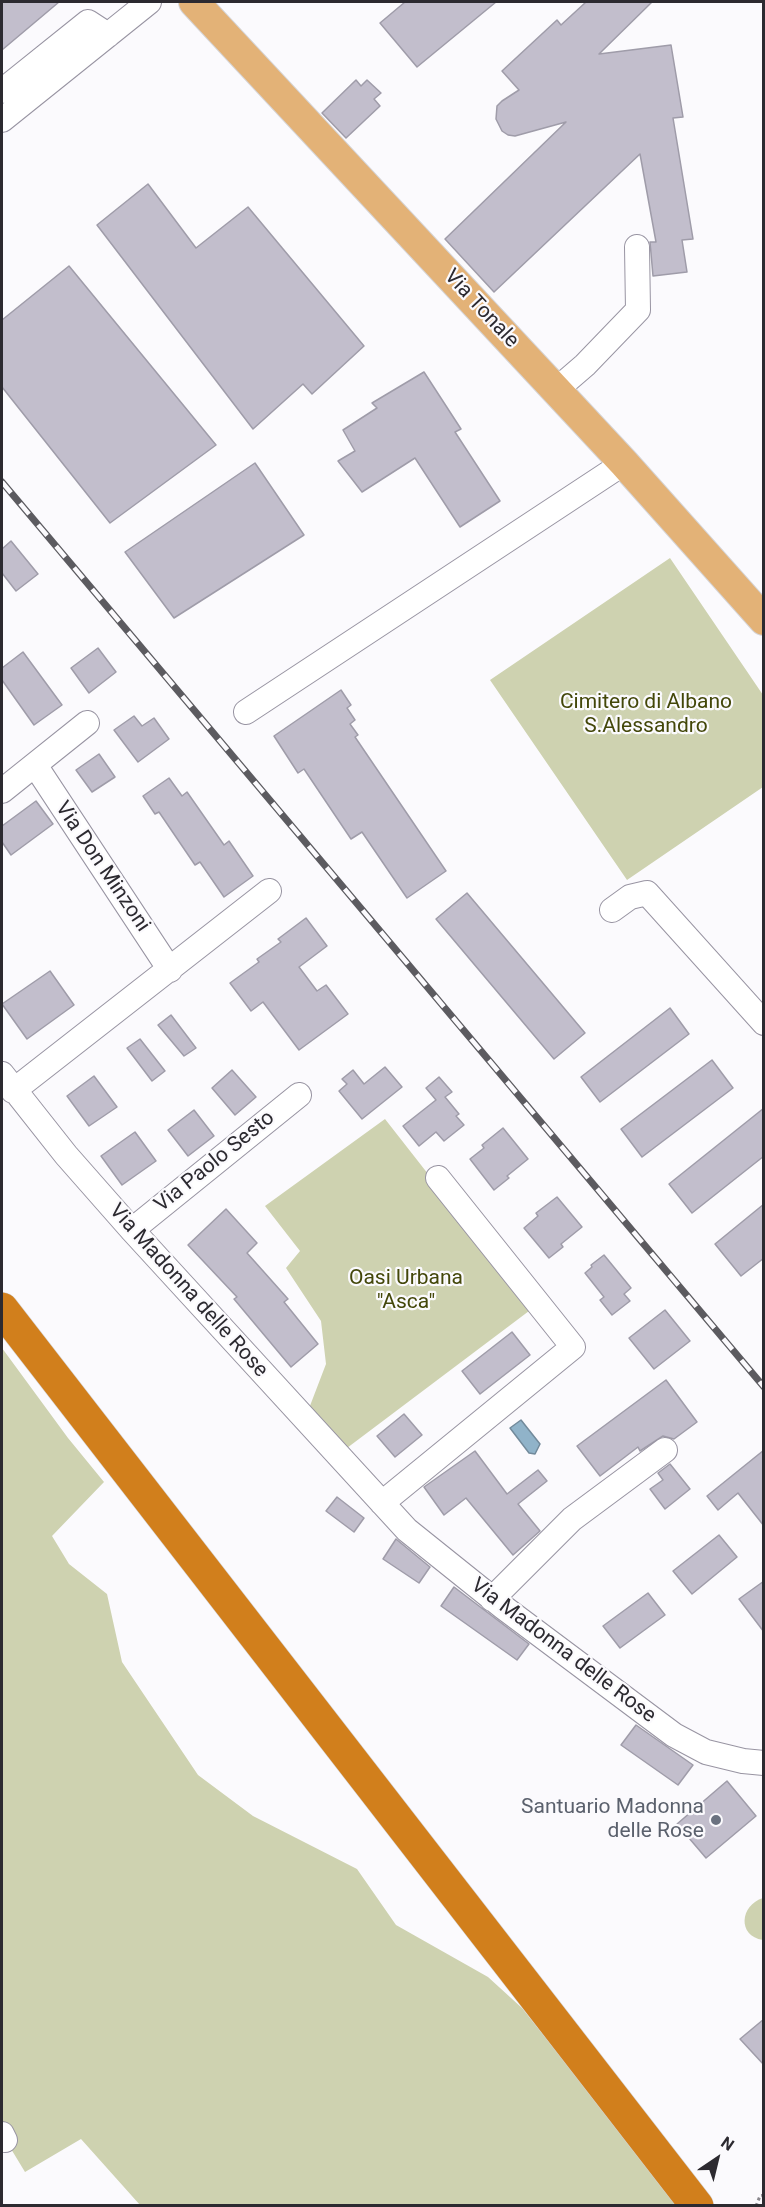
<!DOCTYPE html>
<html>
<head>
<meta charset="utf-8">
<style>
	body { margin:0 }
	#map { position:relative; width:765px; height:2207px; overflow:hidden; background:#fbfafd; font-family:Roboto,sans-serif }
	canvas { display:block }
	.frame { position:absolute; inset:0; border:3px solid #2c2a30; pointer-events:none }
	.north { position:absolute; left:687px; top:2129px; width:60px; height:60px; -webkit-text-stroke:4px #fbfafd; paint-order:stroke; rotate:35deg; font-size:16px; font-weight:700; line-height:24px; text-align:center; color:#2c2a30 }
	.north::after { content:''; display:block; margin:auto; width:21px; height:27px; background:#2c2a30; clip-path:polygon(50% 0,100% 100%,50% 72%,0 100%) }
</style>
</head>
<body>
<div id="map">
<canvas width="765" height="2207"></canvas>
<div class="frame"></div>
<div class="north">N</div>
</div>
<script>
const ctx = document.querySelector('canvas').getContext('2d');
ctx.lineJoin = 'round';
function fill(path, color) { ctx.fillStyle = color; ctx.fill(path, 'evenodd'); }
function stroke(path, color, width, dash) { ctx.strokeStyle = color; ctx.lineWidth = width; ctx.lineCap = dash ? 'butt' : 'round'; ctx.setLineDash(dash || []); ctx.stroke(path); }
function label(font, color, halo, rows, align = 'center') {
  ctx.font = font + ' Roboto,sans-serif'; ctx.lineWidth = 4.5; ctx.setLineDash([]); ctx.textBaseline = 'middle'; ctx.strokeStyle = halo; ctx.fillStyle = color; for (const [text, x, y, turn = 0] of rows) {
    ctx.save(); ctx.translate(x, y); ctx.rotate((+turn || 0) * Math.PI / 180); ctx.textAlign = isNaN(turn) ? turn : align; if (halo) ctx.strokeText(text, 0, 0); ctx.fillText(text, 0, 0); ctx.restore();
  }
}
fill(new Path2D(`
	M670,558L763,695V787L627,880L490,680Z
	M385,1119L533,1308L343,1451L308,1411L326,1364L321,1321L286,1268L300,1251L265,1206Z
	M2,1348L68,1438L104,1482L52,1536L69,1564L107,1594L122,1662L198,1775L253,1816L357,1869L396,1925L488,1977L522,2008L679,2205H140L81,2139L25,2172L2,2134Z
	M763,1898H764L763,1940C737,1936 740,1905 763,1898Z`), '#ced2b0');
const water = new Path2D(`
	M521,1420L540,1444L535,1454L529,1453L510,1428Z`);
fill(water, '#90b3c9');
stroke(water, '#728a9b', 1.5);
const building = new Path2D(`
	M2,2H59L2,50Z
	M405,2H496L417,67L380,23Z
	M586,2H652L599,54L671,45L683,117L673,118L693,239L682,240L687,272L653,276L650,242H656L640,154L494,292L445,239L566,122L515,136L508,135L502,131L496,119L497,106L502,101L519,90L502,71L557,20L561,25Z
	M356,80L361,86L367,80L381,93L374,99L380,106L346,138L322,113Z
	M148,184L196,248L248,207L364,346L312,394L303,384L253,429L97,225Z
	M69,266L216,445L110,523L2,387V320Z
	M424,372L461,429L455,432L500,501L460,527L415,458L362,492L338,461L355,451L343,430L377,408L372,403Z
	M255,463L304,535L174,618L125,552Z
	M11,541L38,574L16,591L2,573V549Z
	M98,648L116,672L89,693L71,668Z
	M23,652L62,705L34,725L2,680V668Z
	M341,690L351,705L347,708L355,720L350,724L358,735L355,737L446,871L407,898L362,832L351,839L304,769L298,773L274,736Z
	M134,716L142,726L154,718L169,739L138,762L114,730Z
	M99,754L115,777L92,792L76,770Z
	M169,778L182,796L187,792L224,845L229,841L253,876L224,897L200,862L195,865L159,812L155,814L143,796Z
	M36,801L53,824L11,855L2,842V826Z
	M467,893L585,1033L554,1059L436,919Z
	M306,918L327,946L299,967L317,991L326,985L348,1014L299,1050L263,1002L251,1011L230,983L259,962L257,959L281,942L278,939Z
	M50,971L74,1005L27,1039L2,1004Z
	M670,1008L689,1034L600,1102L581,1077Z
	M171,1015L196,1048L184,1056L158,1025Z
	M140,1039L165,1071L152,1081L127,1048Z
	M712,1060L733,1088L642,1157L621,1129Z
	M385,1067L402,1087L362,1119L339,1091L347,1084L342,1079L353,1070L364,1084Z
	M232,1070L256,1097L235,1115L212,1088Z
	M94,1076L117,1107L89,1126L67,1096Z
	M439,1077L452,1092L445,1097L459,1114L456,1116L464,1125L444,1141L436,1132L419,1146L403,1126L436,1100L426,1088Z
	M764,1108V1156L692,1213L669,1184Z
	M194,1110L214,1136L188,1156L168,1130Z
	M503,1128L528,1159L507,1176L509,1178L494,1190L470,1159L484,1148L482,1145Z
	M135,1132L156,1161L122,1185L101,1156Z
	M557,1197L582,1227L561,1244L563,1247L549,1258L524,1228L538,1216L536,1213Z
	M764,1204V1258L741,1276L715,1244Z
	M226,1209L257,1243L247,1253L288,1299L284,1302L318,1344L291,1367L234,1299L237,1297L188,1245Z
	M604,1255L631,1288L624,1294L630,1301L612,1315L600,1300L604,1297L585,1273L592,1267L591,1265Z
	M665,1310L690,1341L654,1369L629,1338Z
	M512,1332L530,1355L480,1394L462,1371Z
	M666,1380L697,1422L674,1439L663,1436L640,1451L638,1447L600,1476L577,1446Z
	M404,1414L422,1435L395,1457L377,1436Z
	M764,1450V1526L738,1493L718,1510L707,1496Z
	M475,1451L507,1494L538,1470L547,1481L518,1504L540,1531L513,1555L466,1498L444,1515L424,1487Z
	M670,1464L690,1489L665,1509L650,1489L663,1480L658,1473Z
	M337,1497L364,1518L354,1532L326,1511Z
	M719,1535L737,1557L692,1594L673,1571Z
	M396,1539L430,1567L419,1583L383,1559Z
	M764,1581V1632L739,1599Z
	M454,1587L529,1644L517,1660L441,1606Z
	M648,1593L665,1615L620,1648L603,1626Z
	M636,1725L693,1765L678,1785L621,1745Z
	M727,1781L756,1816L706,1858L677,1824Z
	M764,2019V2065L740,2039Z`);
fill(building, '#c2becc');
stroke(building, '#9f9ca9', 1.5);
const minor = new Path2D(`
	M2,91L88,22L108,35
	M2,120L149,2
	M556,390L585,365L638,310L637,247
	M246,712L624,463
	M35,765L170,970
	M2,791L87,723
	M612,910L630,897L647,893L764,1023
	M2,1074L66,1155L132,1230L407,1530L503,1607L674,1735L706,1752L743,1761L764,1763
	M13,1091L269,891
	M132,1230L299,1095
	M382,1503L573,1347L438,1178
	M492,1599L572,1519L665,1450
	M2,2134L5,2140`);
const major = new Path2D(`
	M194,2L624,463L764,620`);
const highway = new Path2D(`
	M2,1309L697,2206`);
stroke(minor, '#9894a2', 26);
stroke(major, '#d5d4d6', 32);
stroke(highway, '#d5d4d6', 34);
stroke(new Path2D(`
	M756,2206L760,2196L764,2195`), '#8a888d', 3, [3, 3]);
stroke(minor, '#fff', 24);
stroke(major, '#e3b277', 30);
stroke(highway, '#d17f1c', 33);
const rail = new Path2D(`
	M2,482L764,1387`);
stroke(rail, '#5c5b60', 7);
stroke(rail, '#fbfafd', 4.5, [14]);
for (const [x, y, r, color] of [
	[716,1820,6,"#6b7280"]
]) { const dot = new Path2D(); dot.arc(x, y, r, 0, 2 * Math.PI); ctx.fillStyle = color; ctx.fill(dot); stroke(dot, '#fbfafd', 2); }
label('21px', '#2c2a30', '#fbfafd', [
	["Via Tonale",481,309,47],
	["Via Don Minzoni",102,867,56],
	["Via Paolo Sesto",215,1162,-39],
	["Via Madonna delle Rose",188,1291,48],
	["Via Madonna delle Rose",563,1651,37]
]);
label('21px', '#434709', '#fbfafd', [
	["Cimitero di Albano",646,703],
	["S.Alessandro",646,727],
	["Oasi Urbana",406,1279],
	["\"Asca\"",406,1303]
]);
label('21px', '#5b616d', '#fbfafd', [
	["Santuario Madonna",704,1808],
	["delle Rose",704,1832]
], 'right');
</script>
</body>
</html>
